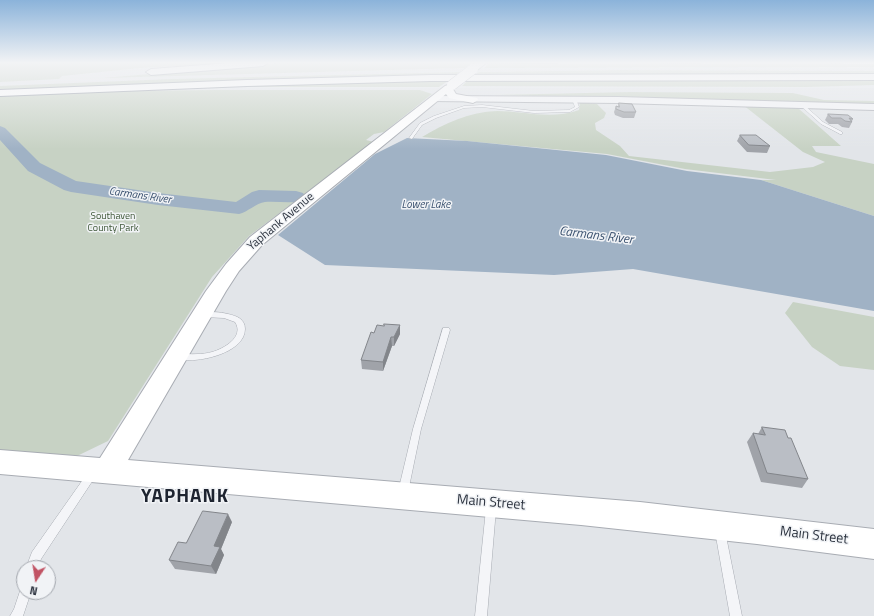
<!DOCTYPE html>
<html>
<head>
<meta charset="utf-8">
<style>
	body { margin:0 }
	#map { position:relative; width:874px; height:616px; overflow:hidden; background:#e2e5e9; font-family:"Titillium Web",sans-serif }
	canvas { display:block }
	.north { position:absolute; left:16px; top:560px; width:40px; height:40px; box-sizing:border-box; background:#f1f3f6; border:1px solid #a2a6ad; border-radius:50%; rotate:192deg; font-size:11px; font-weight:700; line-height:16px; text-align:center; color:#2c333f }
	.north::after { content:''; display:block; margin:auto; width:14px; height:18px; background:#c15364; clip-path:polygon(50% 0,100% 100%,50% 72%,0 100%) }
</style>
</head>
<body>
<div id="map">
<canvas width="874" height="616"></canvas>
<div class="north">N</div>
</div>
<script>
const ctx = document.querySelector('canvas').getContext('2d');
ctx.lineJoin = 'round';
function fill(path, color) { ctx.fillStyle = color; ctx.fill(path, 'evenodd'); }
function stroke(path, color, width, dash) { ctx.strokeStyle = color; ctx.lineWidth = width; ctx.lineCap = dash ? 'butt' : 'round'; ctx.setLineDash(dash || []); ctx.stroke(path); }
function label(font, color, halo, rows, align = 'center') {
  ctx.font = font + ' "Titillium Web",sans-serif'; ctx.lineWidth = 3; ctx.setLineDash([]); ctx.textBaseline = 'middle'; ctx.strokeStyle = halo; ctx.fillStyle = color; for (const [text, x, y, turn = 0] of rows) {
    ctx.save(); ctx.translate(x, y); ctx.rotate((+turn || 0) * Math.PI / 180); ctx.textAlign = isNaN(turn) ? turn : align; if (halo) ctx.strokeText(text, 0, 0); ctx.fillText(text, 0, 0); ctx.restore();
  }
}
fill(new Path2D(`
	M0,63H237L141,68L62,76L59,79L0,82Z
	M276,63H472L465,68L103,78Z
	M487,63L874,64V67L484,68L488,64Z
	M622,70L874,71V75L473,76L479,72Z
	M460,72L454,76L0,91V86L171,79Z
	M468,80H874V85L807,87L462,86Z
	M448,81L439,87H242L243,86Z
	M215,90H420L432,94L384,132L374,134L366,140L374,142L249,236L212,277L108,441L77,456L0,450V96L105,91Z
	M630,92L793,93L824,100L874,101V105L494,95Z
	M580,102L597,104L606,113L604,118L595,123L596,130L620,146L629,156L770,172L813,167L825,162L803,152L743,105L798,108L841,146H812L816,152L874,164V216L761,180H776L685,169L607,154L422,137C445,123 469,112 497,111C524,111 551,120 579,110Z
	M793,302L874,317V370L840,366L812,347L785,313Z`), '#c7d2c4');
fill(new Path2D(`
	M407,138L467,141L606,155L687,171L761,180L874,216V311L633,269L554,275L325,265L278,235L375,154Z`), '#a0b2c5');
fill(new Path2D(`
	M0,126L5,128L40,163L76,181L158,193L236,202L252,192L259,190L296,191L303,193L306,197L303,201C290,204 277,201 265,202C256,203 248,212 239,214L158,205L71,192L64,190L28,171L0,140Z`), '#a0b2c5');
const service = new Path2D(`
	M574,98L576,99L579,107L570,112L534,113L482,107L464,108L436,118L422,125L412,139L409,138L420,123L434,116L464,106L482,105L534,111L569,110L575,107L572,99Z
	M801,104H803L823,122L842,132V134H840L821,124L801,106Z
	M200,313C209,311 220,312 228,314C237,316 245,319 245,329C245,354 195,364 177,359L176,357L177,355L180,354C190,354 202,355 212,352C223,349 245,337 235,322L224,318L203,317H200L199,315Z
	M443,328H449L450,330L421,429L408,492L407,495L403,497L399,495L398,492L413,429Z
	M92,470L95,471L97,474L95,477L41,559L38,568H26L32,552L89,471Z
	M491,504L495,506L496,509L487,616H475L486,509L487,506Z
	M720,526L724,527L725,531L742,616H730L715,531L716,527Z
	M24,587V592H31L23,616H10L14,609L21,588Z`);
const tertiary = new Path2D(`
	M435,96L618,97L874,104V110L618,103L432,101L430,99L432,97Z`);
const secondary = new Path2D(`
	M448,85L451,86L456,94L477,98L478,100L473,103L449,98L446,94L262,245L239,271L226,291L128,460L640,502L874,529V559L757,544L581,525L0,474V450L100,458L206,291L226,264L250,237L445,86Z`);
const primary = new Path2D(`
	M475,63H486L476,71H470L468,69Z`);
const motorway = new Path2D(`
	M230,63H268L263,66L151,75L146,72L151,69Z
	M874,74V80L431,81L247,86L0,96V90L247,80L431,75Z`);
stroke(service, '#a8acb3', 1);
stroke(tertiary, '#a8acb3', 2);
stroke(secondary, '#a8acb3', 2);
stroke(primary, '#a2a9b3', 2);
stroke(motorway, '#8b929e', 2);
fill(service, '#f4f5f8');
fill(tertiary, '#f4f5f8');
fill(secondary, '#fff');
fill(primary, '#fff');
fill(motorway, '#fff');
const primaryBridge = new Path2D(`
	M452,85L473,69`);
stroke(primaryBridge, '#a2a9b3', 11, []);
stroke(primaryBridge, '#fff', 10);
fill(new Path2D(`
	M619,103L636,112L634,118H623L615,115L614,112L616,106L618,107Z
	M828,114L853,119L852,121V122L849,128L842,127L838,124H829L825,120Z
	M740,135L770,146L767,153L747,152L737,141Z
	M400,325V334L394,346H392L383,371L362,369L361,360L374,333L384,326Z
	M762,427L808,479L802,488L761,482L747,442L753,433L758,434Z
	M232,522L221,549L224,555L216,574L175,569L169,560L186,543Z`), '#a0a3a9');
fill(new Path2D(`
	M400,325V334L394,346V337Z
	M391,337L392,346L383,371V362Z
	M228,514L232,522L221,549L224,555L216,574L211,566L214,546Z`), '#82858a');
const building = new Path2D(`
	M619,103L632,104L636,112H624L616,109V106L619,107Z
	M828,114L848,115L853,119L849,118L852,122L845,121L841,118H832Z
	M740,135H756L770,146L749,145Z
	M384,324L400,325L394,337H391L383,362L361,360L371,332L374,333L377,325L384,326Z
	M762,427L785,430L788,438H791L808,479L767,473L753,433L765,435Z
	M203,511L228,514L214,546L220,547L211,566L169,560L178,542L186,543Z`);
fill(building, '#babec5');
stroke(building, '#82858a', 1);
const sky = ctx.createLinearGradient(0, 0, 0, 149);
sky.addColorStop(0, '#8bb3da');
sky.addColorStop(0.42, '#f2f3f5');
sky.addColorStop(1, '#f2f3f500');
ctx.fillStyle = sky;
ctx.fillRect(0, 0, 874, 149);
label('10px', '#40593a', '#f1f3f6', [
	["Southaven",113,217],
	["County Park",113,229]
]);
label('italic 11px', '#3a516f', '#f1f3f6', [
	["Carmans River",140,196,8],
	["Lower Lake",426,205]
]);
label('12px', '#2c333f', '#f1f3f6', [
	["Yaphank Avenue",281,222,-40]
]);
label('italic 13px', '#3a516f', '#f1f3f6', [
	["Carmans River",596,236,7]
]);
label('14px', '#2c333f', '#f1f3f6', [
	["Main Street",491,503,5],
	["Main Street",814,536,7]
]);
ctx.letterSpacing = '1px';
label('bold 19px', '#1e2430', '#f1f3f6', [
	["YAPHANK",185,497]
]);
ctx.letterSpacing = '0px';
</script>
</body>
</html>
